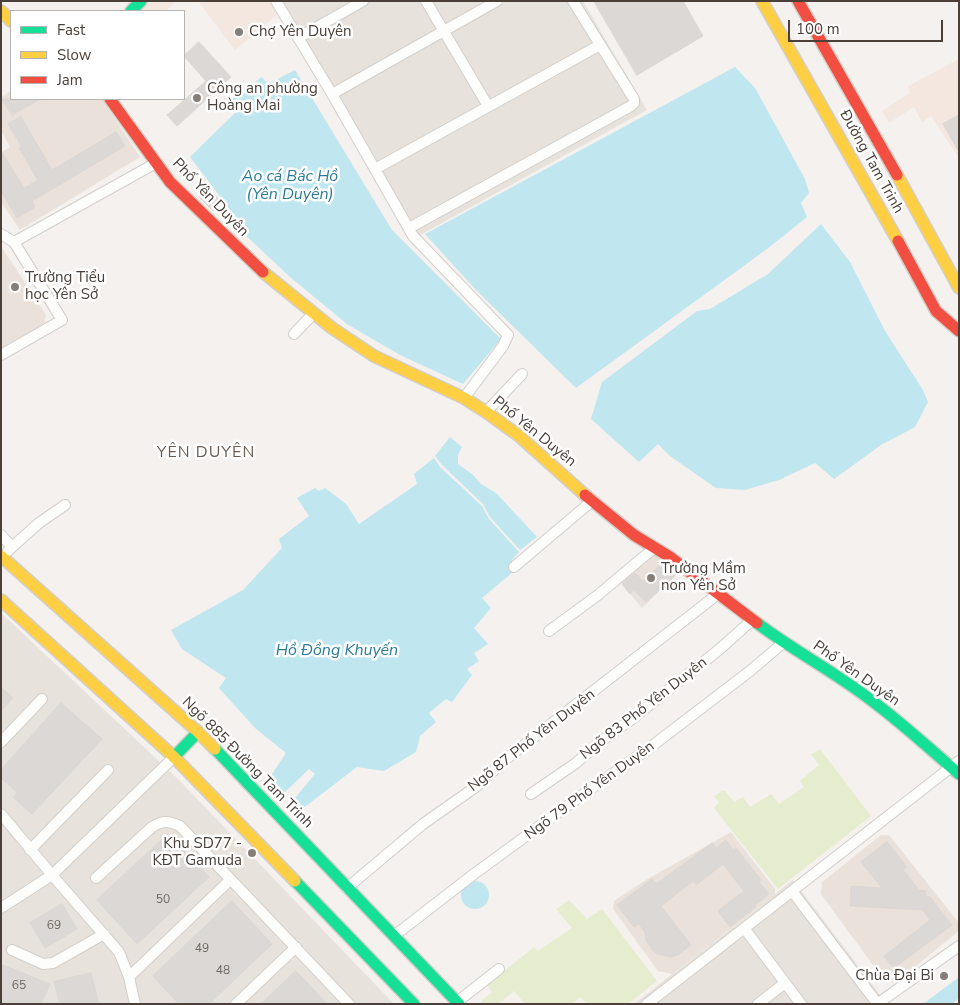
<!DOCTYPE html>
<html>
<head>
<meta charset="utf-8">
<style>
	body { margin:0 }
	#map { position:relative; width:960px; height:1005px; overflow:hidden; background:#f4f1ee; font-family:"Nunito Sans",sans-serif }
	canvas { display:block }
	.frame { position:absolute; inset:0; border:2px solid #4a4039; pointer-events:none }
	.legend { position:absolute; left:10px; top:10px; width:175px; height:90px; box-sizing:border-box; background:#fff; border:1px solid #b7b3b0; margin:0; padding:6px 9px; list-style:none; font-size:15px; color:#4a4039 }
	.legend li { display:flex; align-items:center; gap:10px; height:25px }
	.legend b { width:25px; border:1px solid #b7b3b0 }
	.scale { position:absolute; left:788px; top:20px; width:155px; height:22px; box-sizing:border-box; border:2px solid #4a4039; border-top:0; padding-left:6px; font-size:15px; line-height:18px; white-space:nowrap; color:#4a4039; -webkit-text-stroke:4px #fff; paint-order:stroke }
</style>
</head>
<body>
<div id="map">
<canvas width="960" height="1005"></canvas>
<div class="frame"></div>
<ul class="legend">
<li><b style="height:6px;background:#16e098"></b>Fast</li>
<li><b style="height:6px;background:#ffcf43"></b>Slow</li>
<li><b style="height:6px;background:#f24e42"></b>Jam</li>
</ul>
<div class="scale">100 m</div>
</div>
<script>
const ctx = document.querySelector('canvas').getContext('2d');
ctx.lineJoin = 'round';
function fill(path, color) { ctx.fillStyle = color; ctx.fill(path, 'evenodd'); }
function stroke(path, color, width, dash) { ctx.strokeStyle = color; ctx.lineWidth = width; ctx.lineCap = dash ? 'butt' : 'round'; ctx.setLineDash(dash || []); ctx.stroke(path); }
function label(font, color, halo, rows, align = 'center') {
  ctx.font = font + ' "Nunito Sans",sans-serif'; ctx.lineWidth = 5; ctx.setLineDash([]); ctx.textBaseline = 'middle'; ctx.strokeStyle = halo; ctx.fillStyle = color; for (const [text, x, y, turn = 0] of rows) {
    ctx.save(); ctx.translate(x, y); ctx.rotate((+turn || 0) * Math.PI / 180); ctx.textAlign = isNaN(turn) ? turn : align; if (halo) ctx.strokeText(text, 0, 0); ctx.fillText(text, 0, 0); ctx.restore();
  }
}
fill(new Path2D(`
	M272,1H583L647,110L411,240Z
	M1,613L179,780L394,1004H1Z
	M793,880L887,1004H634Z`), '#e7e2dc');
fill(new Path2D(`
	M145,1H176L166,11H143L139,7Z
	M198,1H270L278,14L235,50Z
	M959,59V158L931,116L922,122L914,107L889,123L882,111L910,93L908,86Z`), '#f3e7df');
fill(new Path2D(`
	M11,91V99H102L140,157L20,230L1,202V153L10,147L1,130V97Z
	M1,246L46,315L43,327L1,350Z
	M654,553L681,570L642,608L621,583Z
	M731,832L775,889V894L672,974L658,971L613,909L614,901L644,881Z
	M881,835H889L959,923V931L895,983L883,979L821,894L822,882Z`), '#eae2da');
fill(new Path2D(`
	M820,749L871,816L778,889L714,808L719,802L714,796L724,790L734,802L743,797L750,807L771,794L779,804L804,787L800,781L819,765L811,754Z
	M569,900L587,919L602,909L657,981L628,1004H587L580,997L572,1004H525L514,991L498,1004H484L481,1001L492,992L487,985L534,947L538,951L572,928L556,909Z`), '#e6edcf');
fill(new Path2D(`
	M735,67L755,88L805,179L809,193L801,203L807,217L767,249L576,388L476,290L425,234Z
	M295,70L392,230L501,339L463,384L400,355L347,324L290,277L239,229L219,195L190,157L237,111L229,101L262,77L268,84Z
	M821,224L850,262L885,331L923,390L928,402L915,427L881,445L834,479L815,463L779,480L745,490L716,488L670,456L658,444L639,462L591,419L602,382L697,311L710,309L768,274Z
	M450,437L462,447L458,455V464L473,475L481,484L496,493L537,537L520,550L490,517L483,504L442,465L435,456Z
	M434,458L440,467L482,506L489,519L519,552L512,560L514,571L482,598L491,608L474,628L488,644L474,653L479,661L467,669L472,675L452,702L446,699L429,713L436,722L420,736L416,752L384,771L357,767L298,812L290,804L315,774L309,769L281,796L266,783L286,753L255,728L219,688L226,678L182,649L171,630L243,590L282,548L279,539L309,516L297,498L315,488L319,491L325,488L346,504L359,524L417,484L414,474Z
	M461 895a14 14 0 1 1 28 0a14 14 0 1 1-28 0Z
	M959,977V998L952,1004H923Z`), '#c0e6f0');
const building = new Path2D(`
	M594,1H683L703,36L637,75Z
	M199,42L231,77L177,126L167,115L206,81L184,56Z
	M2,99H40L12,115Z
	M959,115V152L943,124Z
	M21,117L52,170L116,132L125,146L32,201L35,207L17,218L1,191V151L24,188L38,180L19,148L22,147L8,124Z
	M208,189L222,202L213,211L200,198Z
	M662,563L677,574L646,602L634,590L630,594L622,584L635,573L643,581Z
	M1,687L13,698L1,711Z
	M61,703L102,739L32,814L13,797L17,792L1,778V770Z
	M168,834L209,877L137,944L97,900Z
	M726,840L733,850L736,848L761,880L759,882L769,894L755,905L756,907L730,927L718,911L744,891L723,864L696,885L693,881L661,906L691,945L678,955L671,957L657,954L652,950L646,940L645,932L639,924L634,927L617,905L652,879L656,884L712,843L716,848Z
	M887,842L907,867L903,870L919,890L926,891L925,896L930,897L952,925L895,967L892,966L884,956L930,920L923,910L850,906L851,886L882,888L861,862Z
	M232,901L272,944L209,1004H179L153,976Z
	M62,904L77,929L45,948L30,923Z
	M1,964L50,984L41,1004H1Z
	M296,971L327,1004H261Z
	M91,973L99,1004H60L54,982Z`);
fill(building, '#dcd8d5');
stroke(building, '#dcd7d4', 1);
const street = new Path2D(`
	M276,1L332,94L413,236L508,335L503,346L464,398
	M426,1L488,106
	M298,38L363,1
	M332,94L497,1
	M375,169L600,45
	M409,228L631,106L634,103V99L573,1
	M1,234L14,242L62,320L1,355
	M14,242L156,163
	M294,334L314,313
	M486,412L522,374
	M1,535L12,547L8,551
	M12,547L39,523L65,505
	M514,567L592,501
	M549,631L598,595L654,548
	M1,742L42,699
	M531,794L576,763L600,742L632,719L721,648L752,620
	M1,814L52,875L119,952L129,977L135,1004
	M30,850L108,770
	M96,878L152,827C163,820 169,821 180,826L349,1004
	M347,888L423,824L477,786L506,759L718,594
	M792,891L877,1003
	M1,908L52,875L174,757
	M744,928L801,1004
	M394,936L474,874L585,793L648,749L750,671L783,643
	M12,950L43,964L53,963L104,934
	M129,977L230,880
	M457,1002L499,969
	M236,1004L296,947
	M647,1004L959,761
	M758,1004L785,983
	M877,1004L959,946`);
const fast = new Path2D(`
	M131,11L141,1
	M757,623C794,651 835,672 871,700C902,723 930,749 959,774
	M215,749L459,1004
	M174,757L198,732
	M295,881L414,1004`);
const slow = new Path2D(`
	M762,1L898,241
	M1,11L11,21
	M897,175L959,288
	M263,272L332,328L374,356L464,398L486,412L518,435L585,495
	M1,556L198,732L215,749
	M1,600L174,757L295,881`);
const jam = new Path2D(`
	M798,1L897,175
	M110,99L170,182L263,272
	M898,241L936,311L959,331
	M585,495L634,535L670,557L757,623`);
stroke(street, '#d2cfcb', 12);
stroke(fast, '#d4cec6', 14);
stroke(slow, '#d4cec6', 14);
stroke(jam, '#d4cec6', 14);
stroke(street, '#fdfdfc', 10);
stroke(fast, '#16e098', 11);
stroke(slow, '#ffcf43', 11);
stroke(jam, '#f24e42', 11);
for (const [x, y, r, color] of [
	[239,32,5,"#867e78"],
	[197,98,5,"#867e78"],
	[15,287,5,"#867e78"],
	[651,578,5,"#867e78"],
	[252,853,5,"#867e78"],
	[944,976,5,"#867e78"]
]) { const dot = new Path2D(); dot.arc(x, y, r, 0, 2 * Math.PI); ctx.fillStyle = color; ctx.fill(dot); stroke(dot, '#fff', 2); }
label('12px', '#706862', null, [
	["50",163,900],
	["69",54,926],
	["49",202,949],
	["48",223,971],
	["65",19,986]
]);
label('15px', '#4a4039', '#fff', [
	["Chợ Yên Duyên",249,32],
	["Công an phường",207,89],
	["Hoàng Mai",207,106],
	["Trường Tiểu",25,278],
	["học Yên Sở",25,295],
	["Trường Mầm",661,569],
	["non Yên Sở",661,586],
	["Khu SD77 -",242,844,"right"],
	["KĐT Gamuda",242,861,"right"],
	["Chùa Đại Bi",934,976,"right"]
], 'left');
label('15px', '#4a4039', '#fff', [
	["Đường Tam Trinh",871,162,61],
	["Phố Yên Duyên",210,198,46],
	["Phố Yên Duyên",534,432,39],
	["Phố Yên Duyên",856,674,35],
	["Ngõ 83 Phố Yên Duyên",644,709,-38],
	["Ngõ 87 Phố Yên Duyên",532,741,-38],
	["Ngõ 885 Đường Tam Trinh",247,763,45],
	["Ngõ 79 Phố Yên Duyên",590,791,-36]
]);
label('italic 16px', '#2a7c97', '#fff', [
	["Ao cá Bác Hồ",290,177],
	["(Yên Duyên)",290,195],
	["Hồ Đồng Khuyến",337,651]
]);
ctx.letterSpacing = '1px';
label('16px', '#6d5c50', '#fff', [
	["YÊN DUYÊN",206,453]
]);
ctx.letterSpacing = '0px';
</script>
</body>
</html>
